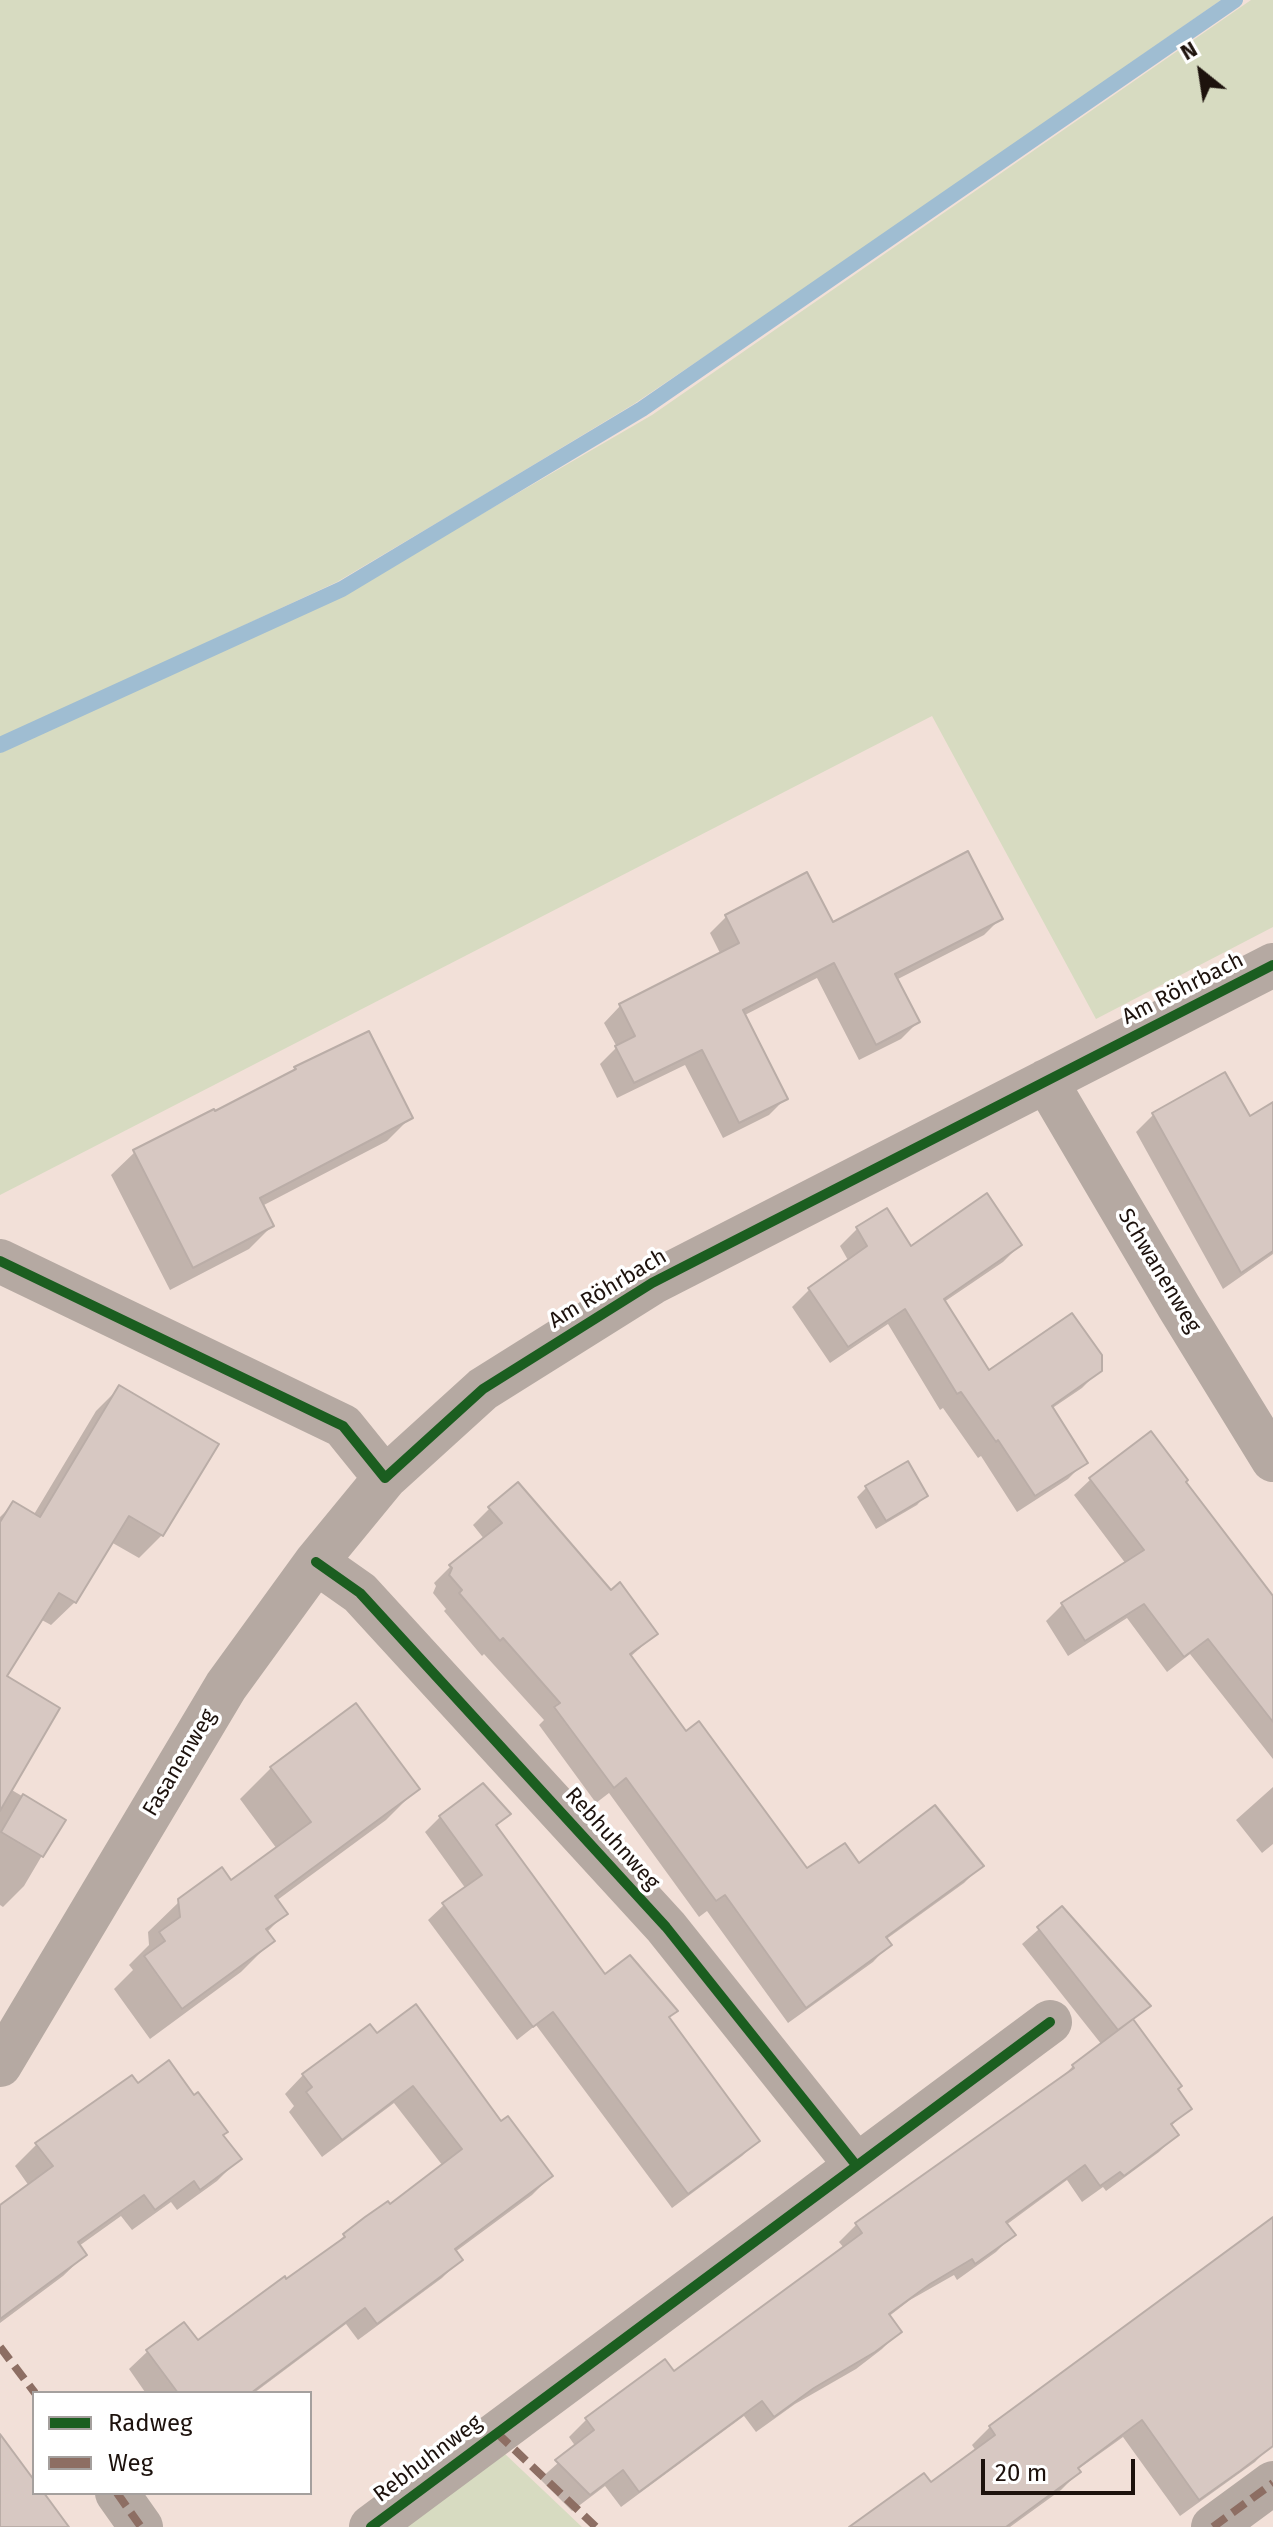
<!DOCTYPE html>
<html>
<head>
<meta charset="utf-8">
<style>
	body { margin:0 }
	#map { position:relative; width:1273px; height:2527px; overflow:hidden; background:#f2e0d8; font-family:"Fira Sans",sans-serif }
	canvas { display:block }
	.legend { position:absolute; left:32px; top:2391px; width:280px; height:104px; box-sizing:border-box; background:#fff; border:2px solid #a5a09e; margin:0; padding:10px 14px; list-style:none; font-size:24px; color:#1d120d }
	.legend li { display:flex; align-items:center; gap:16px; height:40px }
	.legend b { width:40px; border:2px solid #a5a09e }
	.north { position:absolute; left:1161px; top:32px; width:80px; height:80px; -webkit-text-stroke:6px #fff; paint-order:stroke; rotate:330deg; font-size:22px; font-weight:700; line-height:32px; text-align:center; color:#1d120d }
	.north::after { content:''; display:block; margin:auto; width:28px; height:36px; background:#1d120d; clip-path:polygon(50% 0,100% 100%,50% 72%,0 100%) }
	.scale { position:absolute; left:981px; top:2459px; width:154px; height:36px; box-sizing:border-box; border:4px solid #1d120d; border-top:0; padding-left:10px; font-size:24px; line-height:28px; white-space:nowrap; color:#1d120d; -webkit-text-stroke:6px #fff; paint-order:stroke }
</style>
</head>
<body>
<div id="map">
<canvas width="1273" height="2527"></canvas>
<ul class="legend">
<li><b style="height:10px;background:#1b5e20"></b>Radweg</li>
<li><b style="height:10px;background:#8d6e63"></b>Weg</li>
</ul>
<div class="north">N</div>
<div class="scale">20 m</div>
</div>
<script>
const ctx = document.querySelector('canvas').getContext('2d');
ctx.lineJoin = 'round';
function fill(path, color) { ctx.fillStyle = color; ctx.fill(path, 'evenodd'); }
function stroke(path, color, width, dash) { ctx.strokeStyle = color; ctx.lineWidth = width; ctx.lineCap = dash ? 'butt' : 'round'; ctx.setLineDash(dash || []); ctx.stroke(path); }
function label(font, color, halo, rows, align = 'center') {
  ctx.font = font + ' "Fira Sans",sans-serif'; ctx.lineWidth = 7; ctx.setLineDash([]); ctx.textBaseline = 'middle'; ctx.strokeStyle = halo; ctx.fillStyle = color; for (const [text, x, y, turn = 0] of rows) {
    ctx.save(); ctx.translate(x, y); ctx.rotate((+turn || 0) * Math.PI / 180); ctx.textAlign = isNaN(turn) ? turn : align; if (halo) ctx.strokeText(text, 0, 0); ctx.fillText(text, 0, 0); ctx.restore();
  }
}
fill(new Path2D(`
	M0,0H1221L877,240L634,404L467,505L337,582L0,739Z
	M1251,0H1273V927L1096,1019L932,716L0,1195V753L344,594L652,415Z
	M504,2453L582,2527H400Z`), '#d7dbc1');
fill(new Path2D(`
	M726,917L832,925L1001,918L984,935L896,980L918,1022L901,1039L859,1060L817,978L743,1016L785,1099L769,1115L723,1138L685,1065L617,1098L600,1064L617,1047L604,1023L620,1006L721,955L710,933Z
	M368,1034L411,1117L387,1141L262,1206L272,1226L249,1249L170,1290L111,1175L135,1152Z
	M1273,1105V1254L1223,1289L1136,1132L1153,1115L1250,1119Z
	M886,1211L910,1248L1020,1245L1003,1262L944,1302L988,1373L1100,1370L1082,1388L1051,1409L1085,1462L1068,1479L1017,1512L981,1456L978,1458L943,1408L940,1410L888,1324L830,1363L792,1307L809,1290L849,1262L840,1246L857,1229Z
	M120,1387L162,1535L139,1558L111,1542L75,1602L51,1625L40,1619L0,1653V1517L13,1504L33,1516L96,1411Z
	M1091,1479L1183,1483L1273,1602V1759L1190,1654L1167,1672L1127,1618L1068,1656L1046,1621L1062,1605L1126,1564L1074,1495Z
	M866,1488L926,1495L917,1505L876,1529L857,1497Z
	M490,1508L610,1593L656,1634L630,1657L686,1734L807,1871L859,1866H981L964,1883L885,1940L889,1945L873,1962L788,2023L707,1911L699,1917L609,1793L596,1803L539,1725L544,1720L484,1654L482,1656L444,1611L446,1609L433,1593L436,1586L434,1583L451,1566L485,1540L473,1525Z
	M0,1674L10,1789L63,1820L24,1886L3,1907L0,1905Z
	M271,1768L417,1789L386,1820L276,1901L285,1914L266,1933L272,1941L241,1972L150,2039L114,1989L133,1970L129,1965L149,1945L148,1932L180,1901L230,1883L277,1849L240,1799Z
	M1273,1787V1844L1262,1853L1236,1820Z
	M508,1814L495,1827L605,1976L675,2011L667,2019L757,2141L742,2156L672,2208L536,2025L517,2040L428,1920L444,1905L466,1889L425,1832L440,1817Z
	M1062,1909L1148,2006L1132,2021L1189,2109L1170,2127L1176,2135L1159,2152L1106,2191L1103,2187L1082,2202L1067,2180L1006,2225L1013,2235L996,2252L957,2280L954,2275L910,2300L888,2317L899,2332L882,2349L856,2369L795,2404L756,2432L744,2416L621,2507L605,2486L572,2511L540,2479L576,2447L569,2437L586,2420L665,2362L674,2374L844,2248L839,2242L856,2225L1057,2083L1073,2066L1102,2045L1022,1944Z
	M376,2035L500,2124L551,2176L532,2195L455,2252L460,2260L442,2278L358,2340L346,2324L254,2393H144L145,2392L129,2369L148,2351L198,2343L330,2250L345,2235L389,2207L443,2166L394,2103L322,2157L289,2112L294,2106L285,2094L303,2075Z
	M138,2086L222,2136L239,2159L217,2181L177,2210L171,2202L132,2230L121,2216L79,2246L85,2255L63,2276L0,2323V2208L29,2186L15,2166L37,2144Z
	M1273,2219V2443L1255,2462L1180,2516L1123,2437L1077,2470L1079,2472L1061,2490L1010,2527H853L931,2485L976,2451L972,2445L990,2427Z`), '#0003');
stroke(new Path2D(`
	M0,745L342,589L642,409L1235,0`), '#9fbdd2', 16);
const building = new Path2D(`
	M968,851L1003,919L895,974L920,1022L876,1045L834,963L743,1010L788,1099L739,1123L702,1050L634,1083L615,1046L635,1036L619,1004L739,943L725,915L807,872L833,922Z
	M369,1031L413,1118L260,1198L274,1226L193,1268L133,1150L214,1109L215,1111L296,1069L294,1067Z
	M1225,1072L1250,1116L1273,1102V1251L1241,1273L1152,1113Z
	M987,1193L1022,1245L944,1299L989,1370L1072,1313L1102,1355V1371L1052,1406L1088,1463L1035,1496L998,1440L996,1442L961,1392L957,1394L905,1309L848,1347L808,1288L867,1246L856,1227L887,1208L911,1246Z
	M119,1385L219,1444L163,1536L129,1516L76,1603L59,1593L7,1676L60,1708L0,1811V1522L13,1501L40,1517Z
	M1151,1431L1188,1480L1186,1482L1273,1596V1722L1208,1639L1184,1657L1144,1604L1085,1641L1061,1603L1144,1550L1089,1478Z
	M908,1461L928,1496L886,1521L865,1486Z
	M518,1482L611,1590L620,1582L658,1634L630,1654L686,1731L699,1721L807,1868L845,1843L859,1863L935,1805L984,1866L886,1937L892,1945L806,2008L725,1895L716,1901L626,1778L614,1788L554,1707L560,1703L503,1638L500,1641L459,1593L462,1590L449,1575L452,1568L449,1565L502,1523L488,1507Z
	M356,1703L420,1789L275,1896L288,1914L266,1929L275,1941L182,2009L144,1956L165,1941L159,1932L180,1917L178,1899L222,1867L231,1880L311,1822L270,1767Z
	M483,1783L511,1814L496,1825L605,1974L630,1955L678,2011L669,2017L760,2141L688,2194L553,2012L533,2027L442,1903L482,1875L439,1816Z
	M23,1794L66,1820L43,1857L1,1832Z
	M1062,1906L1151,2006L1118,2030L1037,1927Z
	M416,2004L501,2121L508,2116L553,2176L455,2249L463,2260L377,2324L365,2308L251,2393H178L146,2350L184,2322L198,2340L285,2276L286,2279L345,2237L343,2234L365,2217L388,2201L390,2204L462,2149L413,2086L342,2140L306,2092L312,2087L302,2074L370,2024L377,2033Z
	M1133,2019L1182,2086L1178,2089L1192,2109L1171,2124L1179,2135L1124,2176L1120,2172L1100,2186L1085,2165L1006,2222L1016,2235L975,2264L972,2259L930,2284L889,2314L902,2332L875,2352L814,2388L774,2417L762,2401L639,2492L623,2470L590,2495L555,2460L594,2430L585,2418L665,2359L674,2371L862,2233L855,2223L1074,2068L1072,2065Z
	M169,2060L194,2095L198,2092L228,2132L223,2135L242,2159L200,2190L194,2181L155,2210L144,2195L78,2242L87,2255L0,2319V2205L53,2166L35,2143L132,2075L138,2083Z
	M1273,2217V2446L1240,2471L1199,2500L1142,2420L1078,2468L1081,2472L1006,2527H849L924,2473L931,2482L995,2435L989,2426Z
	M0,2434L34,2480V2493H44L69,2527H0Z`);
fill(building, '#d7c8c2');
stroke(building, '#baada7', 2);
stroke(new Path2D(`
	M1046,1081L1179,1307L1273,1460
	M0,1261L343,1426L385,1478
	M316,1562L360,1593L666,1927L856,2165
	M0,2065L226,1686L316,1562L385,1478L483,1389L652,1283L1273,965
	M117,2493L141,2527
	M371,2527L1050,2022
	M1213,2527L1273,2483`), '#b5a9a2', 44);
stroke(new Path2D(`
	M0,2347L35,2393
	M497,2433L596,2527
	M117,2493L141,2527
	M1213,2527L1273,2483`), '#8d6e63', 8, [16, 8]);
stroke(new Path2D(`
	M0,1261L343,1426L385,1478L483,1389L652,1283L1273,965
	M316,1562L360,1593L666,1927L856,2165
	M371,2527L1050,2022`), '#1b5e20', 10);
label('22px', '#1d120d', '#fff', [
	["Am Röhrbach",1183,989,-27],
	["Schwanenweg",1159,1271,59],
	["Am Röhrbach",608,1289,-31],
	["Fasanenweg",180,1763,-59],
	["Rebhuhnweg",612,1839,48],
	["Rebhuhnweg",428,2459,-37]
]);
</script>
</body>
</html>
